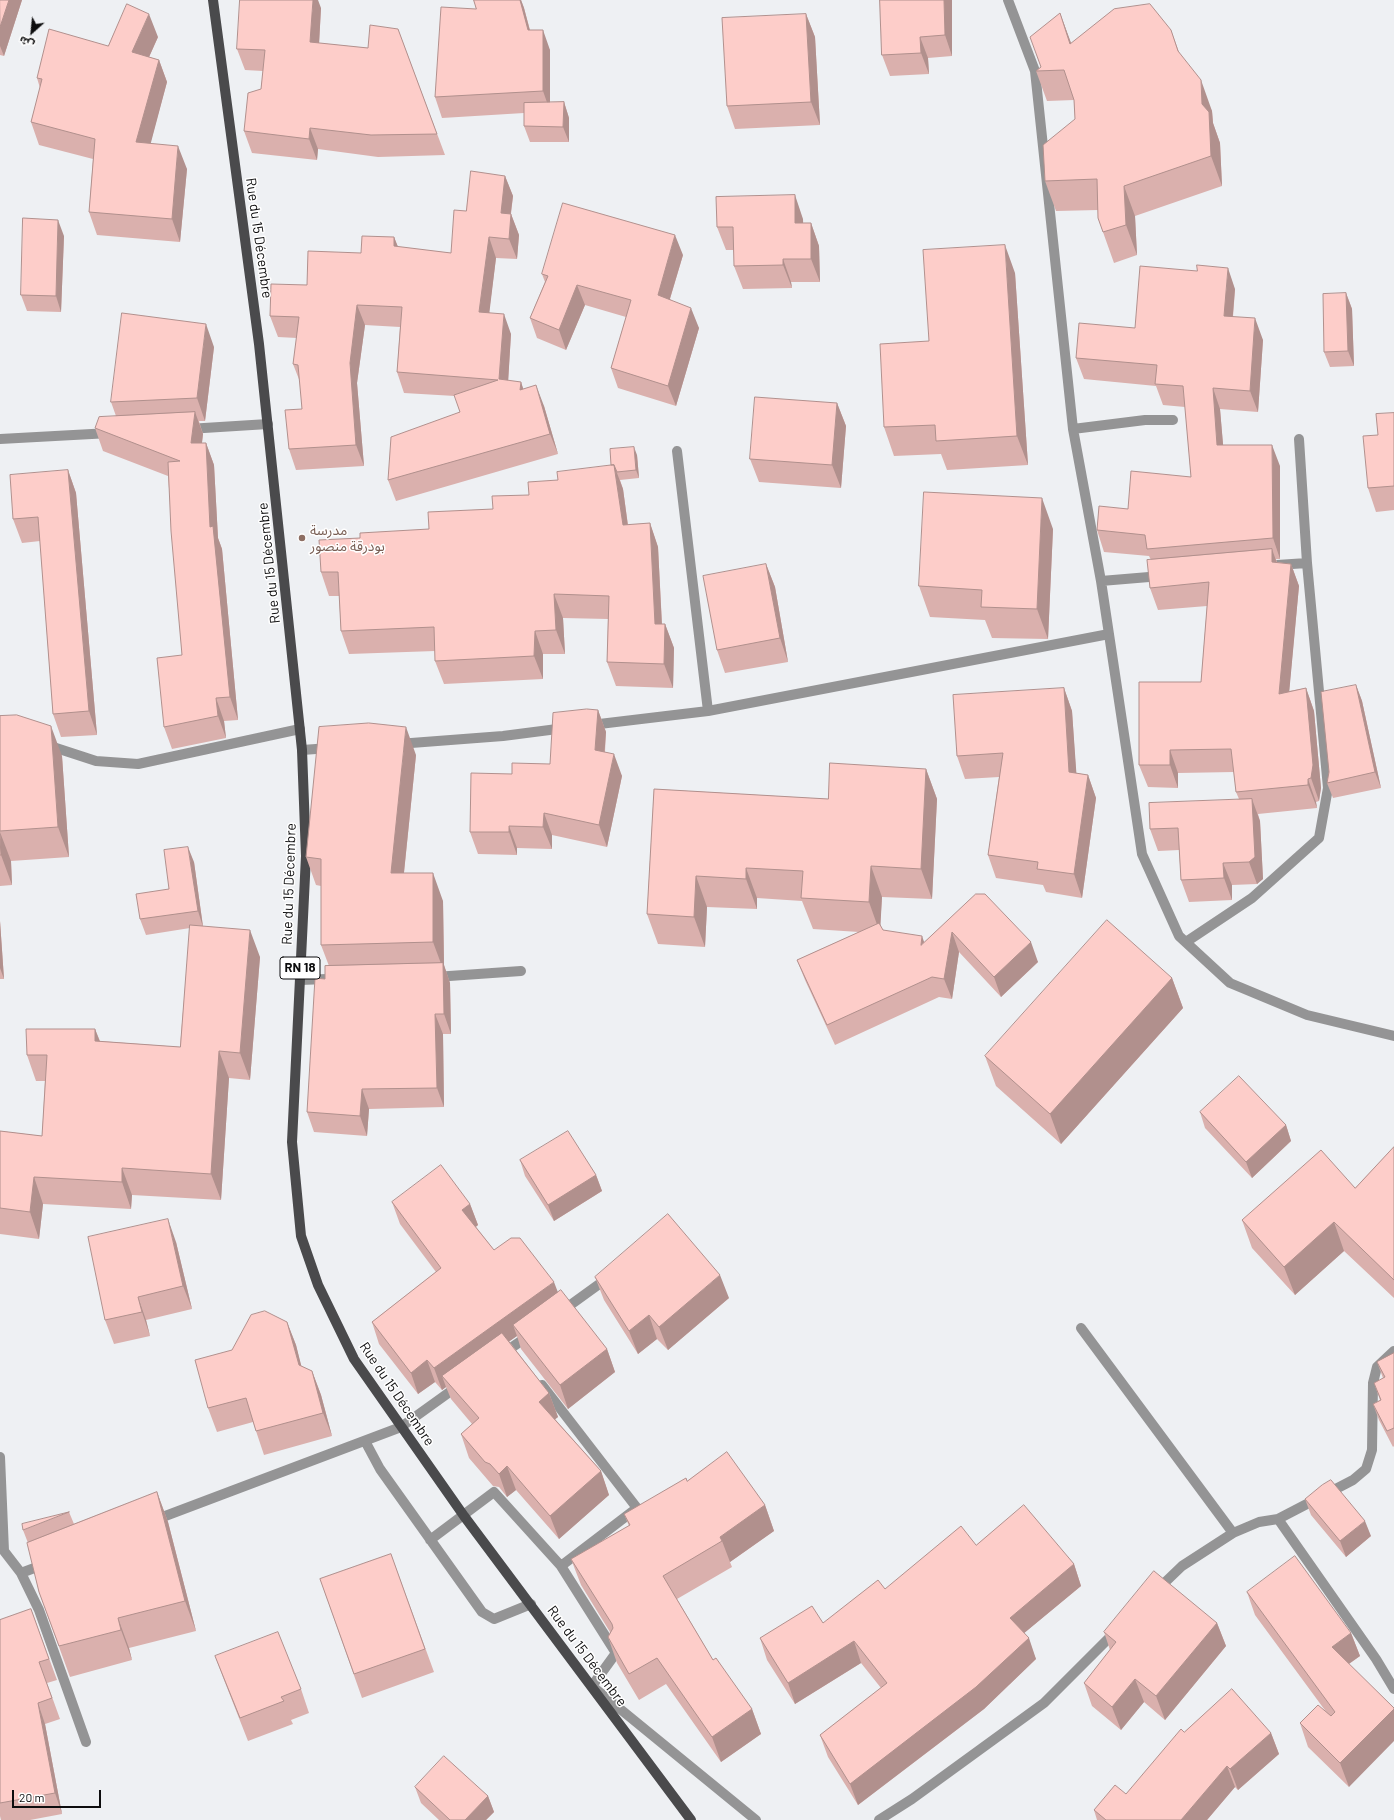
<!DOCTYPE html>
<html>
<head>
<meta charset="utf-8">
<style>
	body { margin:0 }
	#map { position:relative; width:1394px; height:1820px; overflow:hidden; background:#eef0f3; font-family:Barlow,"Noto Sans Arabic",sans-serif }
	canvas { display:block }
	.north { position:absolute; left:12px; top:12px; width:40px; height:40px; -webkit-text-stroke:3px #fff; paint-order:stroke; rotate:207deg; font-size:11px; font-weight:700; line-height:16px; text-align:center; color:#0d0d0e }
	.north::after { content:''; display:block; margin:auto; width:14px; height:18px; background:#0d0d0e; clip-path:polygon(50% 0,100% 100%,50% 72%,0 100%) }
	.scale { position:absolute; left:12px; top:1790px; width:89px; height:18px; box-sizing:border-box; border:2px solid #0d0d0e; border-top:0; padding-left:5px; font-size:12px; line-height:14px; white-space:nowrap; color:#0d0d0e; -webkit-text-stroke:3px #fff; paint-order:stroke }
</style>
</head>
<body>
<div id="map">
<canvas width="1394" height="1820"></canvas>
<div class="north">ش</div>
<div class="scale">20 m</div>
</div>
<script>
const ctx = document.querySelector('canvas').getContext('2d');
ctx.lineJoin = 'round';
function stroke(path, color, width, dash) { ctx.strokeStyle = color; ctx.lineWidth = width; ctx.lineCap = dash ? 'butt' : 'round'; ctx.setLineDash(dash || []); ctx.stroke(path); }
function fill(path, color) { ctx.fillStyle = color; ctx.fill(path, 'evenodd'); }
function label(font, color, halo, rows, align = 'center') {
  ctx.font = font + ' Barlow,"Noto Sans Arabic",sans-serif'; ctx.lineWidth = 3; ctx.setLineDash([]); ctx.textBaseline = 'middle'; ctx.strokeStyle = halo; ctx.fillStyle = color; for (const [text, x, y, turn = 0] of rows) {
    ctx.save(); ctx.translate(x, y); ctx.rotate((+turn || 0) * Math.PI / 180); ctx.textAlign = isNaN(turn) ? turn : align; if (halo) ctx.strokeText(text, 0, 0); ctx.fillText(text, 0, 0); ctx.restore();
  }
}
stroke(new Path2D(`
	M1008,0L1035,71L1073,429L1101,581L1142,854L1179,936L1230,983L1307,1015L1394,1036
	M188,429L268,424
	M1073,429L1145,420H1173
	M0,439L110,433
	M677,451L708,711
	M1277,565L1307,563
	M1101,581L1161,576
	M591,725L708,711L1109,634
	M398,744L503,736L565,728
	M47,745L96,761L138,764L300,729
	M302,750L330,748
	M1186,942L1252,898L1319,838L1328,788L1307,563L1299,439
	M435,977L521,971
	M300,980L327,979
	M562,1311L609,1277
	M1081,1328L1233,1533
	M502,1354L530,1335
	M542,1385L637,1508L561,1566
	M365,1441L380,1469L482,1612L494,1619L531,1604
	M0,1457L4,1551L21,1573L39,1610L86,1742
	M1278,1519L1376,1659L1394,1689
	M152,1521L401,1427L458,1386
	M430,1540L494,1492L561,1566L616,1653L592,1686L756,1820
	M21,1573L45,1564
	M1157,1590L1182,1566L1233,1533L1259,1522L1278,1519L1353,1480L1366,1469L1372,1450L1373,1383L1377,1367L1394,1351
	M879,1820L912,1799L1044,1703L1116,1631`), '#949495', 10);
stroke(new Path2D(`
	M213,0L259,344L302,750L306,856L292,1142L301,1236L318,1285L354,1359L464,1516L691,1820`), '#4a4a4c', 10);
fill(new Path2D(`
	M0,0H22L4,56L0,55Z
	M474,0H521L524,8L530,30L550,50V103L564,102L569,118V142H530L524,126V113L442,118L435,97L476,9Z
	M880,0H952V56L928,58L929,74L890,76L882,55Z
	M321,8L319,43L368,48L398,29L445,155L378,157L318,149L317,160L252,153L244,131L261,89L263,71L245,70L237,49Z
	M1060,13L1071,43L1171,30L1179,52L1212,111L1213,123L1220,143L1222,186L1135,216L1137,255L1114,263L1098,218V210L1056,211L1045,181L1075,119L1074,100L1047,101L1036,71L1041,67Z
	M806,14L815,37L820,125L735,129L727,106Z
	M158,37L149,57L159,60L167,82L150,144L187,169L180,242L97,235L89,212L93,159L39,145L31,122L40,88L37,78L108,46Z
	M505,176L513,196L511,214L519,235L517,259L496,258L489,312L511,334L508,381L521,382L523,389L544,406L558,454L396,501L388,480L460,412L455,396L404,393L397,372L400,327L365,325L357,383L364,466L296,470L289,449L302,409L300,382L293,364L297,338L278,337L270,316L307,285L361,253L394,237L398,247L451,253L466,211Z
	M803,219V223H811L819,246L820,282H791L792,288L743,289L734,266V250H726L717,227Z
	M64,236L61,312L27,311L21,295Z
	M683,255L670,299L699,328L676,406L618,388L611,368L626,317L585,305L566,350L537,338L530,318L545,282L542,274Z
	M1015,273L1028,465L947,470L941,454L894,456L884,427L929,341Z
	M1235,289L1233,317L1263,340L1258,412L1220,409L1223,445L1280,466V559H1276L1277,562L1291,564L1299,586L1289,691L1306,688L1314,711L1321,788L1319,801L1316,802L1317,808L1258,814L1260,821L1263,879L1257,884L1232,885V900L1189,902L1181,880L1179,850L1158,851L1150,829L1239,799L1236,792L1234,772L1178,773V788L1148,787L1139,765L1201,682L1207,606L1158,610L1150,588L1151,560L1149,556L1104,552L1097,530L1128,509L1191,477L1185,407L1163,405L1156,386L1084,379L1076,358L1135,328Z
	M1346,293L1352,309L1354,366L1330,367L1324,352Z
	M214,347L205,421H199L203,434L202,443H206L214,465L218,538L222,549L238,720L224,721L226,738L172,749L164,727L182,655L168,476L103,451L95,428L116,416L111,402Z
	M837,403L846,426L841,488L759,482L750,459Z
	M1394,413V510L1376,512L1368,488L1378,435Z
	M637,455L639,478L620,480L623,489L628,525L650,523L658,547L662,624H665L674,648L673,688L616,686L607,662L608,619L563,618L565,654H543V679L444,684L435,661V651L349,654L341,631L339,596H329L321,572L360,538L429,529L493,509L529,495L558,480L611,465Z
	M68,470L76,493L97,735L61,737L53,714L40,541L22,543L13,519Z
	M1053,529L1048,639L992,638L985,620L930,617L919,586Z
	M766,564L775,587L788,662L725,673L717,650Z
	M1356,685L1362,701L1381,788L1333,798L1327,783L1329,772Z
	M1064,688L1072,711L1076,773L1088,775L1096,798L1082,898L1046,892L1043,885L996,878L988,855L999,777L965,779L957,756Z
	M598,710L606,732L605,752L622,776L607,847L552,835V849L517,848V855L478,854L470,832L512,774L550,764Z
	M0,716L62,756L69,857L11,861L12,885L0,886Z
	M416,755L404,873L443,901L444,965L450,983L451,1034H443L444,1107L369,1109L367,1136L314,1132L307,1112L325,979L329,966L321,945V886L316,885L306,857Z
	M926,769L937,799L932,899L882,897L880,926L883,930L924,943L976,894L1038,962L1001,997L959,952L952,999L939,997L835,1045L805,980L797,960L859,932L813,929L802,901L757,898V909L707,907L705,947L658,944L647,914L654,789L828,799Z
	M194,862L203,926L260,957L250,1080L229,1078L221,1200L132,1195L131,1209L43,1204L39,1239L0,1234V1131L42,1136L45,1081H36L27,1055L95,1029L100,1041L180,1047L190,928L146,935L140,919L169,889Z
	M0,921L4,979H0Z
	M1172,978L1183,1008L1061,1144L996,1086L985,1056Z
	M1200,1112L1286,1125L1291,1141L1252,1178L1205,1128Z
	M1394,1147V1298L1344,1251L1295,1295L1252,1248L1242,1220L1355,1188Z
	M520,1160L596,1175L602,1191L554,1221L525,1176Z
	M392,1202L470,1204L478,1225L476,1227L494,1250L558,1293L607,1349L615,1372L568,1409L521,1349L517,1336L509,1341L549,1393L558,1417L555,1419L601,1471L609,1495L559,1539L516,1490L507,1497L499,1487L493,1486L469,1458L461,1434L472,1424L451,1399L446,1387L442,1390L435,1382L418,1394L379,1344L372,1322L436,1272L400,1224Z
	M176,1242L192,1309L146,1320L150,1336L114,1344L105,1320Z
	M595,1277L729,1298L668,1350L657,1339L638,1354L604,1300Z
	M287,1322L296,1345L301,1366L312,1371L321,1395L332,1436L264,1455L253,1422L217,1432L208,1408L232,1350Z
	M1394,1353V1446L1393,1447L1379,1420L1373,1404L1380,1400L1374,1383L1383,1378L1377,1362Z
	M687,1481L765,1505L774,1531L730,1562L732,1567L677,1599L713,1660L752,1709L761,1734L721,1762L666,1684L639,1700L617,1663L608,1637L610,1632L581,1585L571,1559L629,1526L624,1514Z
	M157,1492L168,1522L196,1631L129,1648L132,1660L70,1677L39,1592L28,1543L23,1530L69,1512L74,1524Z
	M1305,1499L1371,1536L1346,1557L1311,1515Z
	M976,1545L1074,1564L1081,1586L1024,1633L1036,1659L984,1709L858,1805L828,1757L820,1735L881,1688L861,1663L795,1704L767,1660L760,1638L823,1623L885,1589Z
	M391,1554L434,1672L362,1698L320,1579Z
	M1247,1592L1351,1633L1360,1656L1349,1664V1787L1308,1747L1300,1723L1327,1713L1255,1615Z
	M31,1609L57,1680L47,1683L60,1719L45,1724L62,1814L30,1820H1L0,1816V1620Z
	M1217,1623L1226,1646L1165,1720L1144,1702L1121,1730L1092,1706L1084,1683L1110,1650L1104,1632Z
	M215,1656L301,1689L309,1713L291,1720L293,1724L248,1741L224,1680Z
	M1184,1732L1271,1733L1279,1754L1238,1790L1235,1787L1207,1820H1097L1094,1810L1126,1794Z
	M415,1787L488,1796L494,1812L486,1820H439L421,1803Z`), '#dab0ad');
fill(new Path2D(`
	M9,0H22L4,56L0,46V27Z
	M313,0H318L321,8L318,63L310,42Z
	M519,0H521L524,8L535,50L528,30Z
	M944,0H952V56L945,35Z
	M1060,13L1071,43L1070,44Z
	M149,14L158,37L141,75L132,52Z
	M806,14L815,37L820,125L811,102Z
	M543,30L550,50V111L543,91Z
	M920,37L928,58L929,74L921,53Z
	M159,60L167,82L145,165L136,142Z
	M1201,80L1212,111L1213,123L1220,143L1222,186L1211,156L1202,104Z
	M564,102L569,118V142L563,127Z
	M310,128L318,149L317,160L309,139Z
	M178,146L187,169L180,242L172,219Z
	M505,176L513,196L508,234L501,213Z
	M1124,186L1135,216L1137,255L1126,225Z
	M795,195L803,219L804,247L795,223Z
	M511,214L519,235L517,259L509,239Z
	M58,220L64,236L61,312L56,296Z
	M811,223L819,246L820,282L811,259Z
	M675,235L683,255L665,315L658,295Z
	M394,237L402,257L394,246Z
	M489,237L496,258L487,332L479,312Z
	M1005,245L1015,273L1028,465L1017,436Z
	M783,259L791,282L792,288L783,265Z
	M1228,268L1235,289L1231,337L1224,316Z
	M577,285L585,305L566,350L559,330Z
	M1346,293L1352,309L1354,366L1348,351Z
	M357,305L365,325L357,383L364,466L356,445L350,363Z
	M691,308L699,328L676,406L668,386Z
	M504,314L511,334L507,400L499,379Z
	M1255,318L1263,340L1258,412L1250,391Z
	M206,324L214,347L205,421L197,398Z
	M521,382L528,403L520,390Z
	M536,385L544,406L558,454L550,434Z
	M1213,388L1220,409L1225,467L1217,445Z
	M837,403L846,426L841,488L832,465Z
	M195,412L203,434L199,466L191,443Z
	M206,443L214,465L218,538L222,549L238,720L230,697L210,527Z
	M1272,445L1280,466V559L1273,538Z
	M634,447L637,455L639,478L636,470Z
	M614,465L623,489L631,549L623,525Z
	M68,470L76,493L97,735L89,711Z
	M1042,498L1053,529L1048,639L1037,609Z
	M650,523L658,547L663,647L655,624Z
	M1272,549L1280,572L1272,562Z
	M766,564L775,587L788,662L780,638Z
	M1291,564L1299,586L1287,716L1279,694Z
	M554,594L563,618L565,654L556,630Z
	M665,624L674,648L673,688L664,664Z
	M535,631L543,654V679L534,656Z
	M1356,685L1362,701L1381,788L1375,772Z
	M1064,688L1072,711L1078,796L1069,772Z
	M1306,688L1314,711L1321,788L1319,801L1311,778Z
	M216,698L224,721L226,738L218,716Z
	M598,710L606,732L603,772L595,750Z
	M51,726L62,756L69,857L58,827Z
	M406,727L416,755L401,901L391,873Z
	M1170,750L1178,773V788L1170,765Z
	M614,754L622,776L607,847L599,825Z
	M926,769L937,799L932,899L921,869Z
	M1088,775L1096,798L1082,898L1074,874Z
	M1308,779L1316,802L1317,808L1308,785Z
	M1252,799L1260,821L1263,879L1257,884L1249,862Z
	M544,813L552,835V849L543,827Z
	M509,826L517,848V855L509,832Z
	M0,832L11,861L12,885L1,855Z
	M188,847L194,862L203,927L198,911Z
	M1223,863L1232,885V900L1224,878Z
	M871,866L882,897L880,933L869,902Z
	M746,868L757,898V909L746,879Z
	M433,873L443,901L444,965L450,983L451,1034L444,1014L443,969L433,942Z
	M696,876L707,907L705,947L694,917Z
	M0,921L4,979L0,968Z
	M250,930L260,957L250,1080L240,1053Z
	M952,932L959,952L952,999L944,979Z
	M922,936L929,956L921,945Z
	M1031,942L1038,962L1001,997L994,977Z
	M1172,978L1183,1008L1061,1144L1050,1114Z
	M435,1014L443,1034L444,1107L437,1088Z
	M95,1029L105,1055L95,1041Z
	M219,1051L229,1078L221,1200L211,1174Z
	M362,1089L369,1109L367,1136L360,1116Z
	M1286,1125L1291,1141L1252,1178L1246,1162Z
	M122,1168L132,1195L131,1209L122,1182Z
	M596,1175L602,1191L554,1221L548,1205Z
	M34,1177L43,1204L39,1239L30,1212Z
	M470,1204L478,1225L470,1231L462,1210Z
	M168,1219L176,1242L192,1309L183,1286Z
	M1334,1222L1344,1251L1295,1295L1284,1267Z
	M720,1275L729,1298L668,1350L659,1327Z
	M554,1282L562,1303L513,1325L517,1336L449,1384L442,1376L446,1387L442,1390L434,1368Z
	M138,1297L146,1320L150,1336L142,1312Z
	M649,1315L657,1339L638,1354L629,1331Z
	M287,1322L296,1345L307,1388L299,1365Z
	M607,1349L615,1372L568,1409L560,1385Z
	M427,1360L435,1382L418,1394L411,1373Z
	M312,1371L321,1395L332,1436L323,1413Z
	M549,1393L558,1417L548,1425L539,1402Z
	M507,1466L516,1490L507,1497L499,1474Z
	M601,1471L609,1495L559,1539L550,1516Z
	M157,1492L168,1522L196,1631L185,1601Z
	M765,1505L774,1531L730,1562L722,1541L720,1537Z
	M1365,1521L1371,1536L1346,1557L1340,1541Z
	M1074,1564L1081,1586L1017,1639L1010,1618Z
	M118,1618L129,1648L132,1660L121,1630Z
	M1217,1623L1226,1646L1165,1720L1156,1696Z
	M1351,1633L1360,1656L1340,1670L1332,1647Z
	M1029,1638L1036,1659L984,1709L858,1805L850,1784Z
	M854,1641L861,1663L795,1704L788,1683Z
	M1135,1679L1144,1702L1121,1730L1112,1707Z
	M38,1703L45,1724L62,1814L55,1793Z
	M752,1709L761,1734L721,1762L712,1737Z
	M1394,1709V1741L1349,1787L1340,1763Z
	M1271,1733L1279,1754L1238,1790L1230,1769Z
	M1227,1766L1235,1787L1207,1820H1181Z
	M488,1796L494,1812L486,1820H465Z`), '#b1908d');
const building = new Path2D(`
	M0,0H9L0,27Z
	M240,0H313L310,42L368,48L370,25L398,29L437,134L371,135L310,128L309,139L244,131L248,93L261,89L265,50L237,49Z
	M474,0H520L528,30H543V91L435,97L441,7L476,9Z
	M880,0H944L945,35L920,37L921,53L882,55Z
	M127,4L149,14L132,52L159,60L136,142L178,146L172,219L89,212L95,139L31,122L42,79L37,78L49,29L108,46Z
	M1150,4L1171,30L1178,51L1201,80L1202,104L1209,112L1211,156L1124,186L1126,225L1103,232L1098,218L1097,179L1045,181L1043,145L1075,119L1074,100L1064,70L1036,71L1041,67L1030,37L1060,13L1070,44L1114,9Z
	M806,14L811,102L727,106L722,18Z
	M564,102L563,127L524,126V103Z
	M471,171L505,176L501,213L511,214L509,239L489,237L479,312L504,314L499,379L521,382L520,390L536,385L550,434L388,480L391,437L460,412L454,395L498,380L397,372L402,307L357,305L350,363L356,445L289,449L285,410L302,409L298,365L293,364L299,317L270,316L271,284L307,285L308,251L361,253L362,236L394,237V246L451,253L454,210L466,211Z
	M795,195V223H811V259H783V265L734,266L733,227H717L716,197Z
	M563,203L675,235L658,295L691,308L668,386L611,368L631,300L577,285L559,330L530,318L548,276L542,274Z
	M23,218L58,220L56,296L21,295Z
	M1005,245L1017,436L936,441L935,425L884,427L880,344L929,341L923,250Z
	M1197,265L1228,268L1224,316L1255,318L1250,391L1213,388L1217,445H1272L1273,538L1147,549L1145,535L1097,530L1099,506L1128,509L1131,471L1191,477L1183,386L1155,384L1157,365L1076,358L1079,323L1135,328L1140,266L1197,271Z
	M1346,293L1348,351L1324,352L1323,294Z
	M122,313L206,324L197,398L111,402Z
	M755,397L837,403L832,465L750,459Z
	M195,412L191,443H206L210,527L213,526L230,697L216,698L218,716L164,727L157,658L182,655L171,531L168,462L180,461L95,428L99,417Z
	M1394,413V486L1368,488L1363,436L1378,435L1376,414Z
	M634,447L636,470L617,472L614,465H611L610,449Z
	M614,465L623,525L650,523L655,624H665L664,664L607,662L609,596L554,594L556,630L535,631L534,656L435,661L434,627L341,631L338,572H321L319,540L360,538V533L429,529L428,512L493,509L492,496L529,495L528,482L558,480L557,472Z
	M68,470L89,711L53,714L38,517L13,519L10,475Z
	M924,492L1042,498L1037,609L981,607L982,590L919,586Z
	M1272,549V562L1291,564L1279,694L1306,688L1313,765L1311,778L1308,779V785L1236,792L1231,749L1170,750V765H1139V682H1201L1209,582L1150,588L1147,560Z
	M766,564L780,638L717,650L703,576Z
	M1356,685L1375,772L1327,783L1329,772L1321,692Z
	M1064,688L1069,772L1088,775L1074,874L1037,869L1038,862L988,855L1003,753L957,756L953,695Z
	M587,709L598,710L595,750L614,754L599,825L544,813L543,827L509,826V832H470L471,773L512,774V763L550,764L553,713Z
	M17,715L51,726L58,827L0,831V716Z
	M369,723L406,727L391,873H433V942L321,945V859L306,857L319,727Z
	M830,763L926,769L921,869L871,866L869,902L801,898L803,871L746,868V879L696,876L694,917L647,914L654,789L828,799Z
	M1252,799L1255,857L1249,862L1223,863L1224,878L1181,880L1178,828L1150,829L1149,803Z
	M0,839L1,855H0Z
	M188,847L198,911L140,919L136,894L169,889L164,850Z
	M976,894H985L1031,942L994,977L952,932L944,979L932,977L827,1025L797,960L879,923L883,930L922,936L921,945Z
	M1107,920L1172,978L1050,1114L985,1056Z
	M190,925L250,930L240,1053L219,1051L211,1174L122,1168V1182L34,1177L30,1212L0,1208V1131L42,1136L47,1055H27L26,1029H95V1041L180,1047Z
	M443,963L444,1014H435L437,1088L362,1089L360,1116L307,1112L315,978L325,979V966Z
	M1239,1076L1286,1125L1246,1162L1200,1112Z
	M568,1131L596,1175L548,1205L520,1160Z
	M1394,1147V1280L1334,1222L1284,1267L1242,1220L1321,1150L1355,1188Z
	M441,1165L470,1204L462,1210L494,1250L511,1238H520L554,1282L434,1368L427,1360L411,1373L372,1322L441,1268L392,1202Z
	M668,1214L720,1275L659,1327L649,1315L629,1331L595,1277Z
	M168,1219L183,1286L138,1297L142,1312L105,1320L88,1237Z
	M561,1290L607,1349L560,1385L513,1325Z
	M265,1311L287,1322L299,1365L312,1371L323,1413L256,1431L246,1398L208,1408L195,1360L232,1350L251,1315Z
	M502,1333L549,1393L539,1402L601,1471L550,1516L507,1466L499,1474L490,1464L485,1462L461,1434L479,1418L442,1376Z
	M1394,1353V1428L1387,1431L1373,1404L1381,1400L1374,1383L1385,1377L1377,1362Z
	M727,1452L765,1505L720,1537L722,1541L663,1576L713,1660L716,1658L752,1709L712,1737L657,1658L629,1674L608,1637L613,1628L612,1624L571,1559L630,1525L624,1514L686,1478L687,1481Z
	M1331,1480L1365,1521L1340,1541L1305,1499L1322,1485Z
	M157,1492L185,1601L118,1618L121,1630L59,1646L39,1592L27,1543Z
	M1024,1505L1074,1564L1010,1618L1029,1638L976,1687L850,1784L820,1735L887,1683L854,1641L788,1683L760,1638L812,1606L823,1623L878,1580L885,1589L961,1526L976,1545Z
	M69,1512L23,1530L22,1524Z
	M391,1554L425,1649L354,1674L320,1579Z
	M1295,1556L1351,1633L1332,1647L1394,1708V1709L1340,1763L1300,1723L1318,1705L1331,1716L1335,1712L1247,1592Z
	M1154,1571L1217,1623L1156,1696L1135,1679L1112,1707L1084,1683L1116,1642L1104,1632Z
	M31,1609L49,1659L39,1662L52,1698L38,1703L55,1793L0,1803V1620Z
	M278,1632L301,1689L281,1697L284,1701L240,1718L215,1656Z
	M1232,1689L1271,1733L1230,1769L1227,1766L1181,1820H1106L1094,1810L1115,1785L1126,1794L1181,1729L1184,1732Z
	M444,1756L488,1796L465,1820H450L415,1787Z`);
fill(building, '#fdcdc9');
stroke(building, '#b1908d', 1);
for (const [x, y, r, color] of [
	[302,538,4,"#8d6e63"]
]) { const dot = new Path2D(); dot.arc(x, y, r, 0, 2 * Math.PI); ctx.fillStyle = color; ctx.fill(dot); stroke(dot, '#fff', 1.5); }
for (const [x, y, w] of [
	[300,968,40]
]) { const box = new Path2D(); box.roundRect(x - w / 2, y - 11, w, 22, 3); ctx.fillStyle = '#fff'; ctx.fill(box); stroke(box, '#0d0d0e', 1); }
label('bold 13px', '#0d0d0e', null, [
	["RN 18",300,968]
]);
label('14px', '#0d0d0e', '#fff', [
	["Rue du 15 Décembre",259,238,82],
	["Rue du 15 Décembre",269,563,-96],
	["Rue du 15 Décembre",289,884,-88],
	["Rue du 15 Décembre",397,1394,56],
	["Rue du 15 Décembre",587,1656,53]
]);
label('14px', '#785e54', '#fff', [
	["مدرسة",310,530],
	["بودرقة منصور",310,546]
], 'left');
</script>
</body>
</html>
